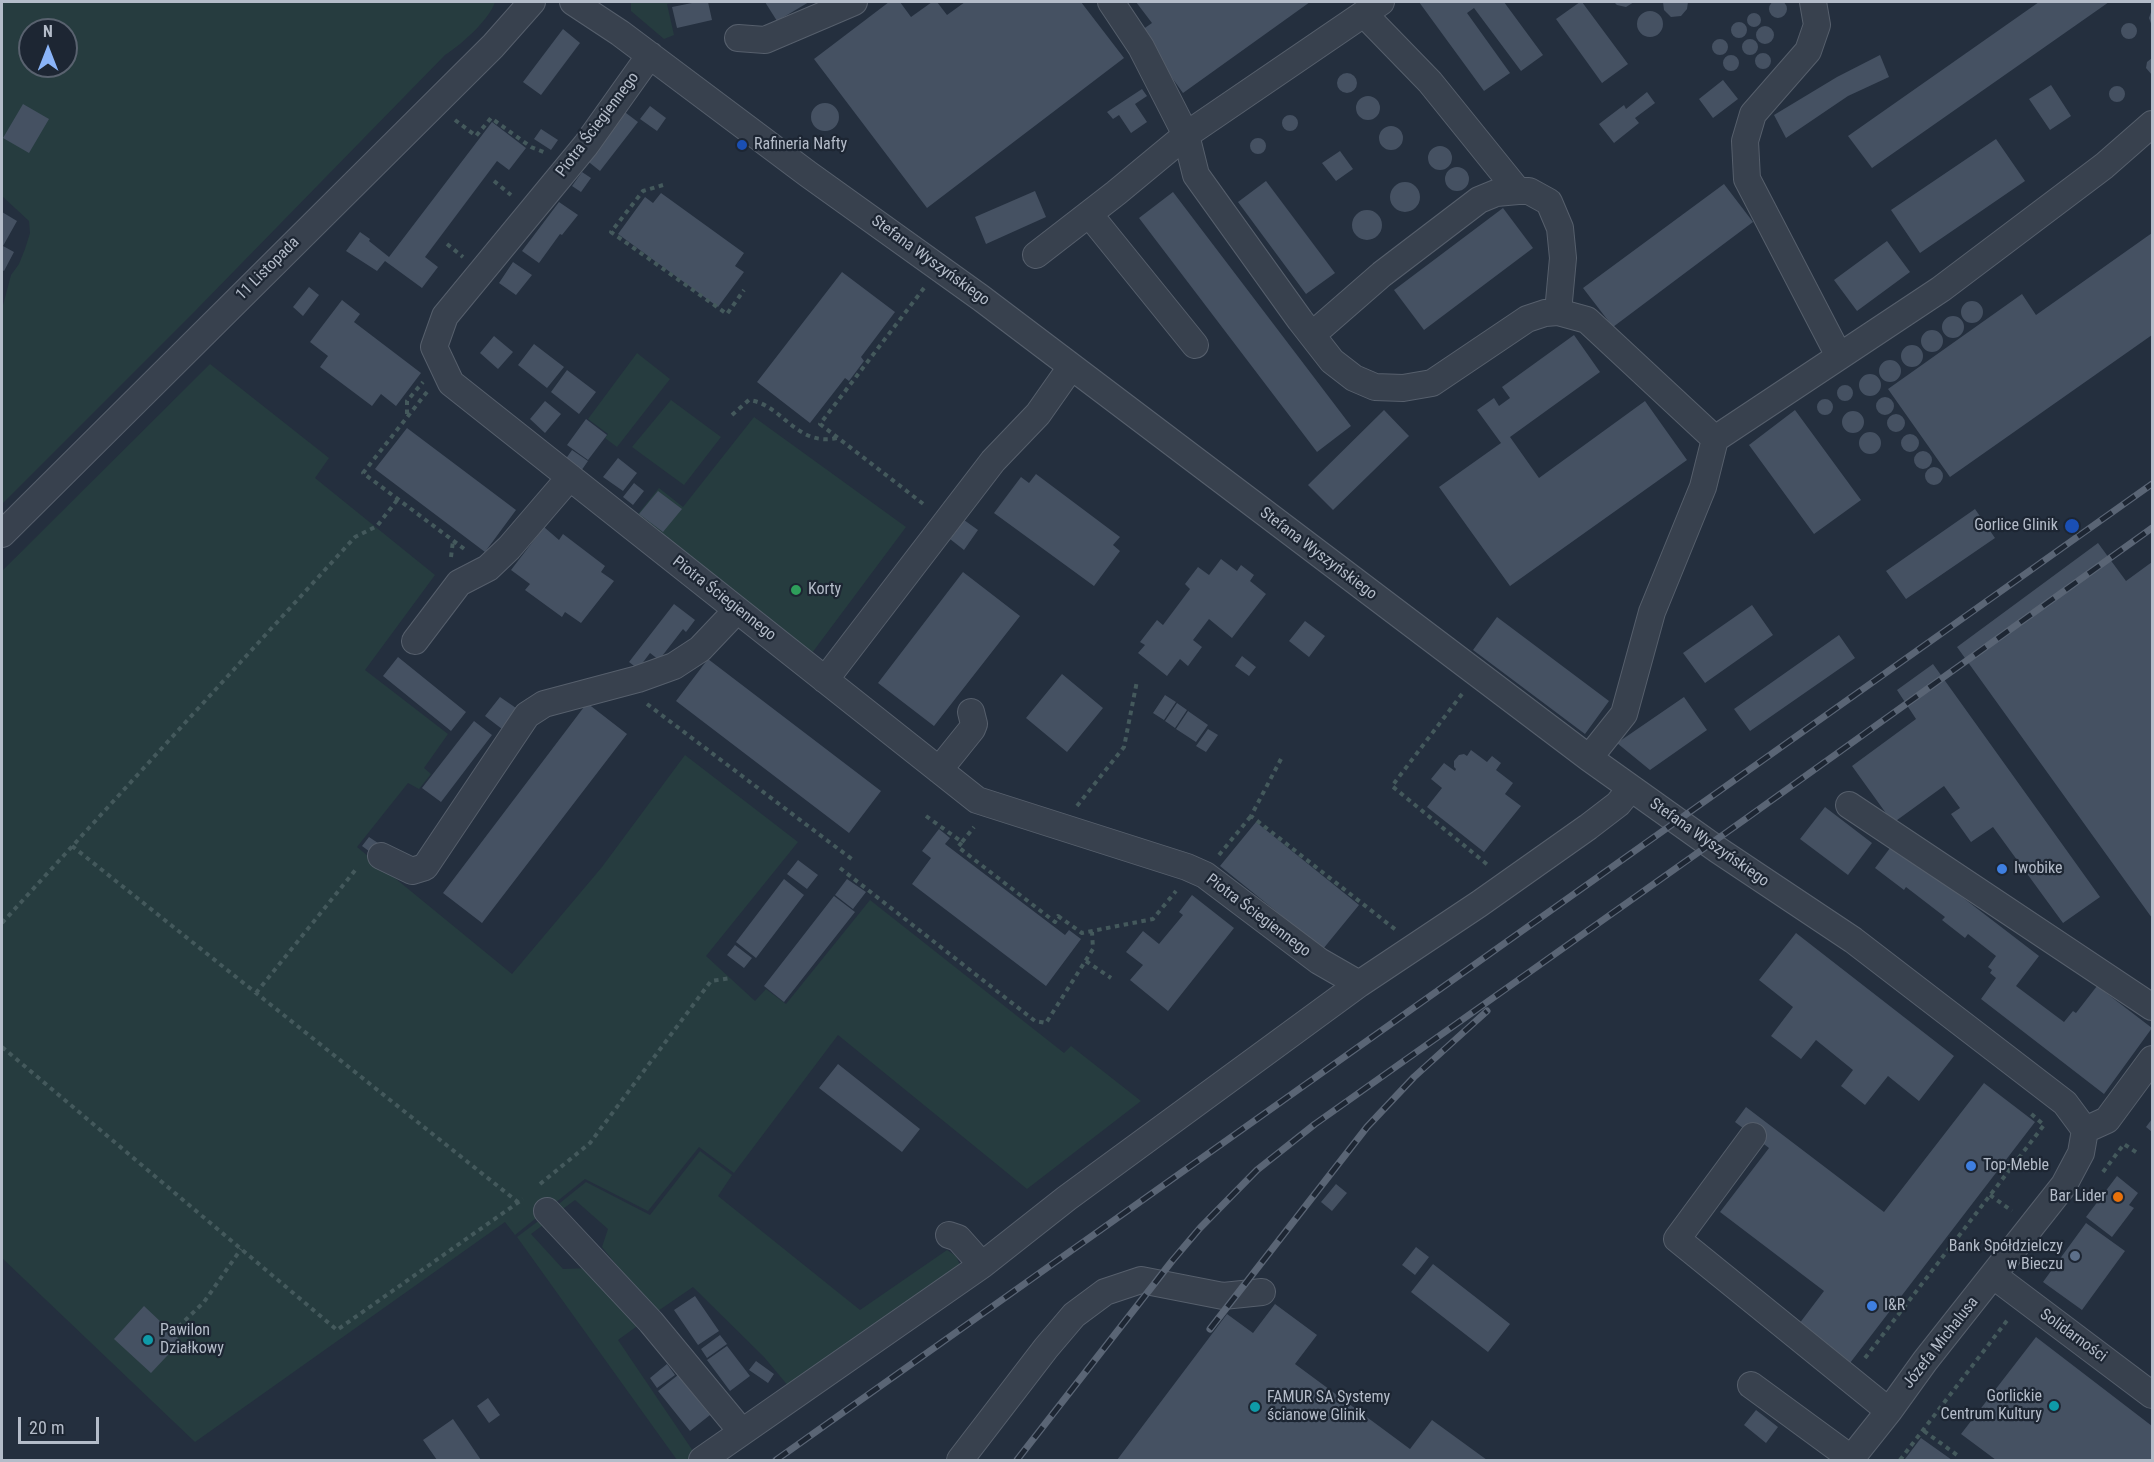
<!DOCTYPE html>
<html>
<head>
<meta charset="utf-8">
<style>
	body { margin:0 }
	#map { position:relative; width:2154px; height:1462px; overflow:hidden; background:#242f3e; font-family:"Roboto Condensed",sans-serif }
	canvas { display:block }
	.frame { position:absolute; inset:0; border:3px solid #b4bcc9; pointer-events:none }
	.north { position:absolute; left:18px; top:18px; width:60px; height:60px; box-sizing:border-box; background:#1d2633; border:2px solid #59626f; border-radius:50%; rotate:0deg; font-size:16px; font-weight:700; line-height:24px; text-align:center; color:#b4bcc9 }
	.north::after { content:''; display:block; margin:auto; width:21px; height:27px; background:#8ab4f8; clip-path:polygon(50% 0,100% 100%,50% 72%,0 100%) }
	.scale { position:absolute; left:18px; top:1417px; width:81px; height:27px; box-sizing:border-box; border:3px solid #b4bcc9; border-top:0; padding-left:8px; font-size:18px; line-height:21px; white-space:nowrap; color:#b4bcc9; -webkit-text-stroke:4px #1d2633; paint-order:stroke }
</style>
</head>
<body>
<div id="map">
<canvas width="2154" height="1462"></canvas>
<div class="frame"></div>
<div class="north">N</div>
<div class="scale">20 m</div>
</div>
<script>
const ctx = document.querySelector('canvas').getContext('2d');
ctx.lineJoin = 'round';
function fill(path, color) { ctx.fillStyle = color; ctx.fill(path, 'evenodd'); }
function stroke(path, color, width, dash) { ctx.strokeStyle = color; ctx.lineWidth = width; ctx.lineCap = dash ? 'butt' : 'round'; ctx.setLineDash(dash || []); ctx.stroke(path); }
function label(font, color, halo, rows, align = 'center') {
  ctx.font = font + ' "Roboto Condensed",sans-serif'; ctx.lineWidth = 4.5; ctx.setLineDash([]); ctx.textBaseline = 'middle'; ctx.strokeStyle = halo; ctx.fillStyle = color; for (const [text, x, y, turn = 0] of rows) {
    ctx.save(); ctx.translate(x, y); ctx.rotate((+turn || 0) * Math.PI / 180); ctx.textAlign = isNaN(turn) ? turn : align; if (halo) ctx.strokeText(text, 0, 0); ctx.fillText(text, 0, 0); ctx.restore();
  }
}
fill(new Path2D(`
	M2,2H495C490,19 461,45 445,55L196,310L2,504V309L11,275L19,264L25,249L30,233L29,221L2,196ZM30,30H66V66H30Z
	M631,2H678L667,4L674,35L664,39L631,11Z
	M637,353L670,379L617,447L605,438L608,434L588,419Z
	M210,364L329,458L315,478L435,575L365,670L448,734L424,768L431,774L419,789L408,783L357,847L512,974L602,867L685,755L798,842L706,956L755,1001L766,989L786,1004L870,900L1064,1053L1071,1046L1141,1101L1027,1189L838,1035L734,1173L699,1147L648,1211L585,1179L515,1235L505,1222L195,1442L2,1258V571Z
	M671,400L721,437L684,485L632,447Z
	M754,417L906,527L812,653L638,514L659,488L683,507Z
	M700,1151L732,1175L718,1196L860,1310L947,1250L956,1256L960,1265L790,1388L764,1357L693,1287L655,1313L602,1247L608,1229L575,1200L560,1211L555,1207L586,1182L650,1215Z
	M541,1219L543,1225L531,1234L563,1269L590,1268L640,1324L618,1340L695,1454L687,1460H677L517,1237Z`), '#263c3f');
fill(new Path2D(`
	M1769 9a9 9 0 1 1 18 0a9 9 0 1 1-18 0Z
	M697,2H708L712,20L677,28L672,7Z
	M765,2H809L777,21Z
	M889,2H900L911,17L932,2H937L947,15L965,2H1081L1124,58L927,208L814,59Z
	M1136,2H1310L1183,93L1139,32L1152,23Z
	M1419,2H1504L1543,55L1521,71L1474,8L1467,13L1510,73L1484,91Z
	M1580,2H1582L1628,64L1602,83L1556,19Z
	M1614,2H1634L1626,7L1617,5Z
	M1663,2H1688L1687,9L1681,16L1671,17L1664,10Z
	M2039,2H2109L1872,168L1848,136Z
	M2152,9V26L2149,18Z
	M1637 24a13 13 0 1 1 26 0a13 13 0 1 1-26 0Z
	M1747 20a7 7 0 1 1 14 0a7 7 0 1 1-14 0Z
	M1731 30a8 8 0 1 1 16 0a8 8 0 1 1-16 0Z
	M2121 31a8 8 0 1 1 16 0a8 8 0 1 1-16 0Z
	M1756 35a9 9 0 1 1 18 0a9 9 0 1 1-18 0Z
	M563,29L580,43L541,95L523,82Z
	M1742 47a8 8 0 1 1 16 0a8 8 0 1 1-16 0Z
	M1712 47a8 8 0 1 1 16 0a8 8 0 1 1-16 0Z
	M1755 61a8 8 0 1 1 16 0a8 8 0 1 1-16 0Z
	M1880,55L1889,77L1848,96L1786,138L1774,115L1837,77Z
	M1723 63a8 8 0 1 1 16 0a8 8 0 1 1-16 0Z
	M2152,58V75L2146,68L2147,62Z
	M1337 83a10 10 0 1 1 20 0a10 10 0 1 1-20 0Z
	M1723,80L1738,99L1713,118L1699,99Z
	M2051,85L2071,116L2050,130L2029,99Z
	M2109 94a8 8 0 1 1 16 0a8 8 0 1 1-16 0Z
	M1142,89L1147,96L1135,104L1147,122L1131,133L1119,115L1113,119L1107,112Z
	M1647,92L1655,103L1635,118L1639,123L1614,143L1599,124L1624,105L1626,109Z
	M1356 108a12 12 0 1 1 24 0a12 12 0 1 1-24 0Z
	M811 117a14 14 0 1 1 28 0a14 14 0 1 1-28 0Z
	M23,104L49,119L29,153L3,138Z
	M650,106L666,118L657,131L640,119Z
	M622,110L638,122L600,171L585,159Z
	M1282 123a8 8 0 1 1 16 0a8 8 0 1 1-16 0Z
	M492,122L526,148L509,170L497,161L425,257L438,267L422,288L385,261L377,271L346,251L360,232L370,239L369,241L389,257Z
	M1379 138a12 12 0 1 1 24 0a12 12 0 1 1-24 0Z
	M541,129L558,140L551,150L534,139Z
	M1250 146a8 8 0 1 1 16 0a8 8 0 1 1-16 0Z
	M1996,139L2025,181L1920,253L1891,210Z
	M1428 158a12 12 0 1 1 24 0a12 12 0 1 1-24 0Z
	M1340,151L1353,169L1336,181L1322,163Z
	M1445 179a12 12 0 1 1 24 0a12 12 0 1 1-24 0Z
	M582,172L591,178L581,192L572,186Z
	M1266,181L1335,273L1306,294L1238,202Z
	M1390 197a15 15 0 1 1 30 0a15 15 0 1 1-30 0Z
	M1724,184L1753,222L1613,327L1583,288Z
	M1035,191L1046,217L986,244L975,217Z
	M1173,192L1351,426L1317,452L1139,218Z
	M661,193L744,253L735,266L744,272L718,307L618,234L645,197L653,203Z
	M559,202L578,215L562,235L560,234L539,263L522,251Z
	M1503,208L1533,248L1424,330L1394,290Z
	M1352 225a15 15 0 1 1 30 0a15 15 0 1 1-30 0Z
	M2,212L17,221L3,246L14,252L4,271L2,270Z
	M2152,233V335L1950,477L1888,389L2022,294L2036,315Z
	M1887,241L1910,272L1857,311L1834,280Z
	M513,262L532,275L516,295L499,283Z
	M842,272L895,312L861,357L864,361L849,381L845,378L810,423L757,382Z
	M309,287L319,295L303,316L293,307Z
	M342,300L360,314L354,322L421,373L396,406L381,394L372,406L320,367L328,356L310,342Z
	M1961 312a11 11 0 1 1 22 0a11 11 0 1 1-22 0Z
	M1942 327a11 11 0 1 1 22 0a11 11 0 1 1-22 0Z
	M1921 341a11 11 0 1 1 22 0a11 11 0 1 1-22 0Z
	M1574,335L1600,372L1510,437L1539,478L1645,401L1687,460L1510,586L1439,487L1501,443L1477,410L1494,398L1499,406L1510,398L1502,387Z
	M494,336L513,352L498,369L480,353Z
	M534,344L564,367L547,388L518,365Z
	M1901 356a11 11 0 1 1 22 0a11 11 0 1 1-22 0Z
	M1879 371a11 11 0 1 1 22 0a11 11 0 1 1-22 0Z
	M567,370L596,392L579,414L551,392Z
	M1859 385a11 11 0 1 1 22 0a11 11 0 1 1-22 0Z
	M1837 393a8 8 0 1 1 16 0a8 8 0 1 1-16 0Z
	M1876 406a9 9 0 1 1 18 0a9 9 0 1 1-18 0Z
	M1817 407a8 8 0 1 1 16 0a8 8 0 1 1-16 0Z
	M545,401L561,414L545,433L530,419Z
	M1384,410L1409,436L1333,510L1308,485Z
	M1795,410L1861,500L1814,534L1749,445Z
	M1842 422a11 11 0 1 1 22 0a11 11 0 1 1-22 0Z
	M1887 423a9 9 0 1 1 18 0a9 9 0 1 1-18 0Z
	M586,419L607,435L588,460L567,445Z
	M407,428L516,510L485,552L375,469Z
	M1859 443a11 11 0 1 1 22 0a11 11 0 1 1-22 0Z
	M1901 443a9 9 0 1 1 18 0a9 9 0 1 1-18 0Z
	M572,450L588,461L581,471L565,460Z
	M1914 460a9 9 0 1 1 18 0a9 9 0 1 1-18 0Z
	M618,458L637,473L623,491L603,477Z
	M1925 476a9 9 0 1 1 18 0a9 9 0 1 1-18 0Z
	M1036,474L1120,537L1113,545L1120,551L1094,586L994,513L1021,477L1029,483Z
	M634,483L644,491L633,505L623,497Z
	M658,491L682,509L663,532L639,514Z
	M1975,509L1995,538L1906,599L1886,571Z
	M964,520L978,530L964,550L950,539Z
	M544,527L559,540L563,534L605,566L601,572L614,581L581,623L565,612L562,617L525,590L530,584L511,570Z
	M2098,543L2126,581L2152,562V918L1957,647Z
	M1221,559L1237,571L1241,565L1254,575L1250,581L1266,594L1232,638L1209,619L1193,640L1202,647L1188,666L1180,659L1167,676L1138,653L1145,645L1140,642L1157,620L1163,625L1190,589L1185,584L1198,567L1209,575Z
	M963,572L1020,616L934,726L878,683Z
	M674,604L695,620L686,632L683,629L659,660L650,653L638,669L629,662Z
	M1752,605L1773,635L1705,683L1683,653Z
	M1497,617L1609,701L1585,734L1473,650Z
	M1305,621L1325,636L1309,657L1289,641Z
	M1839,635L1855,658L1750,731L1734,709Z
	M1242,656L1256,667L1249,676L1235,666Z
	M398,657L466,712L451,731L383,676Z
	M708,659L881,791L849,833L676,701Z
	M1933,664L2100,897L2063,923L1993,827L1971,842L1951,814L1960,808L1944,786L1893,823L1852,766L1916,719L1897,690Z
	M1062,674L1103,708L1067,752L1026,718Z
	M1165,695L1176,702L1164,720L1153,713Z
	M500,697L516,708L502,729L485,716Z
	M1684,697L1707,730L1650,770L1617,743Z
	M587,703L627,734L482,923L443,893Z
	M1177,703L1187,710L1175,728L1165,721Z
	M1188,711L1208,725L1196,742L1176,729Z
	M474,721L492,735L441,802L422,788Z
	M1208,729L1218,735L1206,752L1196,746Z
	M1471,750L1487,762L1492,756L1501,763L1496,770L1513,783L1505,794L1521,806L1484,852L1427,807L1442,788L1431,779L1444,763L1455,771L1456,769L1454,767V761L1459,755L1464,754L1467,756Z
	M1825,807L1872,843L1848,875L1800,839Z
	M1256,822L1359,905L1323,949L1220,866Z
	M939,829L950,838L945,844L1065,935L1069,930L1081,939L1046,986L912,884L931,858L922,851Z
	M369,837L384,847L377,857L362,846Z
	M1893,844L2039,956L2016,986L2064,1022L2073,1011L2076,1013L2097,986L2152,1028L2104,1094L1981,999L1996,978L1990,973L1992,970L1988,967L1996,956L1968,934L1965,938L1942,920L1945,917L1906,887L1904,890L1875,868Z
	M798,860L818,875L807,889L787,874Z
	M784,879L804,895L756,958L736,942Z
	M847,879L866,892L853,909L835,895Z
	M1192,895L1234,928L1168,1011L1130,980L1143,965L1126,952L1143,931L1159,944L1183,915L1179,912Z
	M834,896L855,912L784,1002L764,986Z
	M1796,933L1954,1056L1919,1101L1888,1076L1865,1105L1841,1086L1853,1070L1816,1040L1801,1059L1771,1036L1793,1007L1759,980Z
	M735,945L752,958L744,968L727,955Z
	M838,1064L920,1129L902,1152L819,1088Z
	M1984,1083L2035,1122L1850,1363L1799,1324L1824,1291L1720,1212L1769,1148L1735,1122L1746,1107L1884,1212Z
	M2152,1119V1132L2146,1127Z
	M2117,1176L2138,1193L2129,1205L2134,1208L2112,1237L2086,1217Z
	M1336,1184L1347,1193L1332,1211L1321,1202Z
	M2086,1223L2125,1251L2082,1310L2043,1282Z
	M1416,1247L1429,1257L1415,1275L1402,1265Z
	M1433,1264L1510,1324L1488,1352L1411,1292Z
	M695,1296L719,1331L698,1345L674,1310Z
	M1275,1304L1317,1335L1295,1364L1410,1449L1432,1420L1487,1460H1117L1227,1314L1253,1333Z
	M144,1306L181,1341L151,1373L114,1339Z
	M720,1335L727,1344L707,1358L701,1349Z
	M2036,1337L2152,1426V1460H1996L1961,1434Z
	M727,1346L750,1376L730,1391L707,1360Z
	M756,1361L774,1374L768,1383L749,1370Z
	M667,1364L675,1375L657,1388L650,1378Z
	M678,1375L710,1415L690,1431L658,1391Z
	M488,1398L500,1415L489,1423L477,1406Z
	M1756,1410L1778,1427L1766,1443L1744,1425Z
	M453,1419L464,1435L481,1460H437L423,1440Z
	M1921,1438L1952,1460L1905,1459Z`), '#455162');
const minor = new Path2D(`
	M573,2L620,33L808,174L981,298L1589,758L1718,850L1853,940L2065,1103L2085,1130L2081,1153L2064,1185L1925,1361L1889,1411L1850,1460
	M1111,2L1141,47L1186,135L1196,175L1300,320L1332,361L1354,378L1375,387L1403,388L1432,383L1527,319L1545,313L1558,312L1587,320L1715,439L1703,487L1652,612L1624,714L1589,758
	M1813,2L1817,25L1808,51L1753,114L1745,141L1747,179L1839,356
	M1364,14L1430,82L1518,191
	M738,38L765,40L854,2
	M650,55L586,145L445,316L434,347L451,383L977,800L1187,867L1205,875L1319,961L1359,984
	M1089,214L1195,345
	M1036,255L1116,193L1186,135L1381,2
	M1312,335L1382,274L1479,200L1496,193L1518,191H1529L1549,202L1560,228L1563,258L1558,312
	M1715,439L1941,289L2104,166L2152,124
	M2,534L493,46L532,2
	M415,641L459,583L488,568L509,548L570,477
	M825,680L993,461L1038,414L1071,367
	M939,770L972,729L974,724L971,712
	M1849,805L2152,1007
	M381,856L412,871L425,867L527,715L544,704L638,679L674,666L700,649L737,610
	M2085,1130L2107,1120L2152,1059
	M1753,1136L1677,1239L1889,1411
	M547,1211L651,1322L742,1432
	M949,1235L958,1238L982,1265
	M1994,1276L2152,1395
	M1751,1385L1852,1459
	M702,1460L982,1265L1067,1198L1359,984L1479,904L1588,827L1618,804L1631,788
	M960,1460L1046,1348L1074,1315L1105,1292L1141,1280L1223,1296L1262,1292`);
stroke(minor, '#565f6c', 28);
stroke(new Path2D(`
	M455,120L476,136L491,118L531,147L546,153
	M494,181L511,195
	M663,185L643,191L611,232L727,314L744,290
	M447,244L463,257
	M924,288L820,424L926,506
	M427,392L363,473L467,551
	M407,414V401L423,382
	M732,415L749,400C782,404 796,447 837,438
	M451,557L453,541
	M1462,694L1392,786L1489,866
	M647,704L853,860
	M1281,759L1251,816L1396,930
	M1077,806L1124,747L1137,681
	M926,816L962,842L958,847L1055,922L1058,916L1082,933L1153,919L1176,891
	M962,842L974,827
	M72,846L519,1203
	M1219,855L1251,816
	M840,868L1035,1021L1046,1023L1093,949L1092,932
	M2,923L355,537L377,526L398,499
	M1086,961L1111,978
	M256,993L357,868
	M2,1047L337,1330L523,1199
	M2103,1172L2124,1144L2139,1154
	M540,1184L590,1143L711,981L731,978
	M1990,1195L2012,1211
	M172,1333L204,1302L241,1249
	M1865,1358L2044,1125L2029,1112
	M1924,1431L1957,1455
	M1900,1460L2009,1318`), '#44595c', 4, [4.5, 4.5]);
stroke(minor, '#38414e', 26);
const rail = new Path2D(`
	M1210,1329L1367,1127L1414,1077L1487,1011
	M776,1460L2152,484
	M1017,1460L1172,1261L1200,1228L1257,1170L1315,1124L1744,820L2152,528`);
stroke(rail, '#5a6575', 7);
stroke(rail, '#1d2633', 4.5, [14]);
for (const [x, y, r, color] of [
	[742,145,6,"#1a4fb4"],
	[2072,526,8,"#1a4fb4"],
	[796,590,6,"#2e9e5b"],
	[2002,869,6,"#3f7fe0"],
	[1971,1166,6,"#3f7fe0"],
	[2118,1197,6,"#e8710a"],
	[2075,1256,6,"#5c6f8a"],
	[1872,1306,6,"#3f7fe0"],
	[148,1340,6,"#0f9aa8"],
	[2054,1406,6,"#0f9aa8"],
	[1255,1407,6,"#0f9aa8"]
]) { const dot = new Path2D(); dot.arc(x, y, r, 0, 2 * Math.PI); ctx.fillStyle = color; ctx.fill(dot); stroke(dot, '#1d2633', 2); }
label('16px', '#b4bcc9', '#1d2633', [
	["Piotra Ściegiennego",598,125,-53],
	["Stefana Wyszyńskiego",930,261,36],
	["11 Listopada",268,269,-45],
	["Stefana Wyszyńskiego",1318,554,37],
	["Piotra Ściegiennego",724,599,38],
	["Stefana Wyszyńskiego",1709,843,35],
	["Piotra Ściegiennego",1258,916,37],
	["Solidarności",2073,1336,36],
	["Józefa Michalusa",1941,1343,-52]
]);
label('16px', '#b4bcc9', '#1d2633', [
	["Rafineria Nafty",754,145],
	["Gorlice Glinik",2058,526,"right"],
	["Korty",808,590],
	["Iwobike",2014,869],
	["Top-Meble",1983,1166],
	["Bar Lider",2106,1197,"right"],
	["Bank Spółdzielczy",2063,1247,"right"],
	["w Bieczu",2063,1265,"right"],
	["I&R",1884,1306],
	["Pawilon",160,1331],
	["Działkowy",160,1349],
	["Gorlickie",2042,1397,"right"],
	["Centrum Kultury",2042,1415,"right"],
	["FAMUR SA Systemy",1267,1398],
	["ścianowe Glinik",1267,1416]
], 'left');
</script>
</body>
</html>
